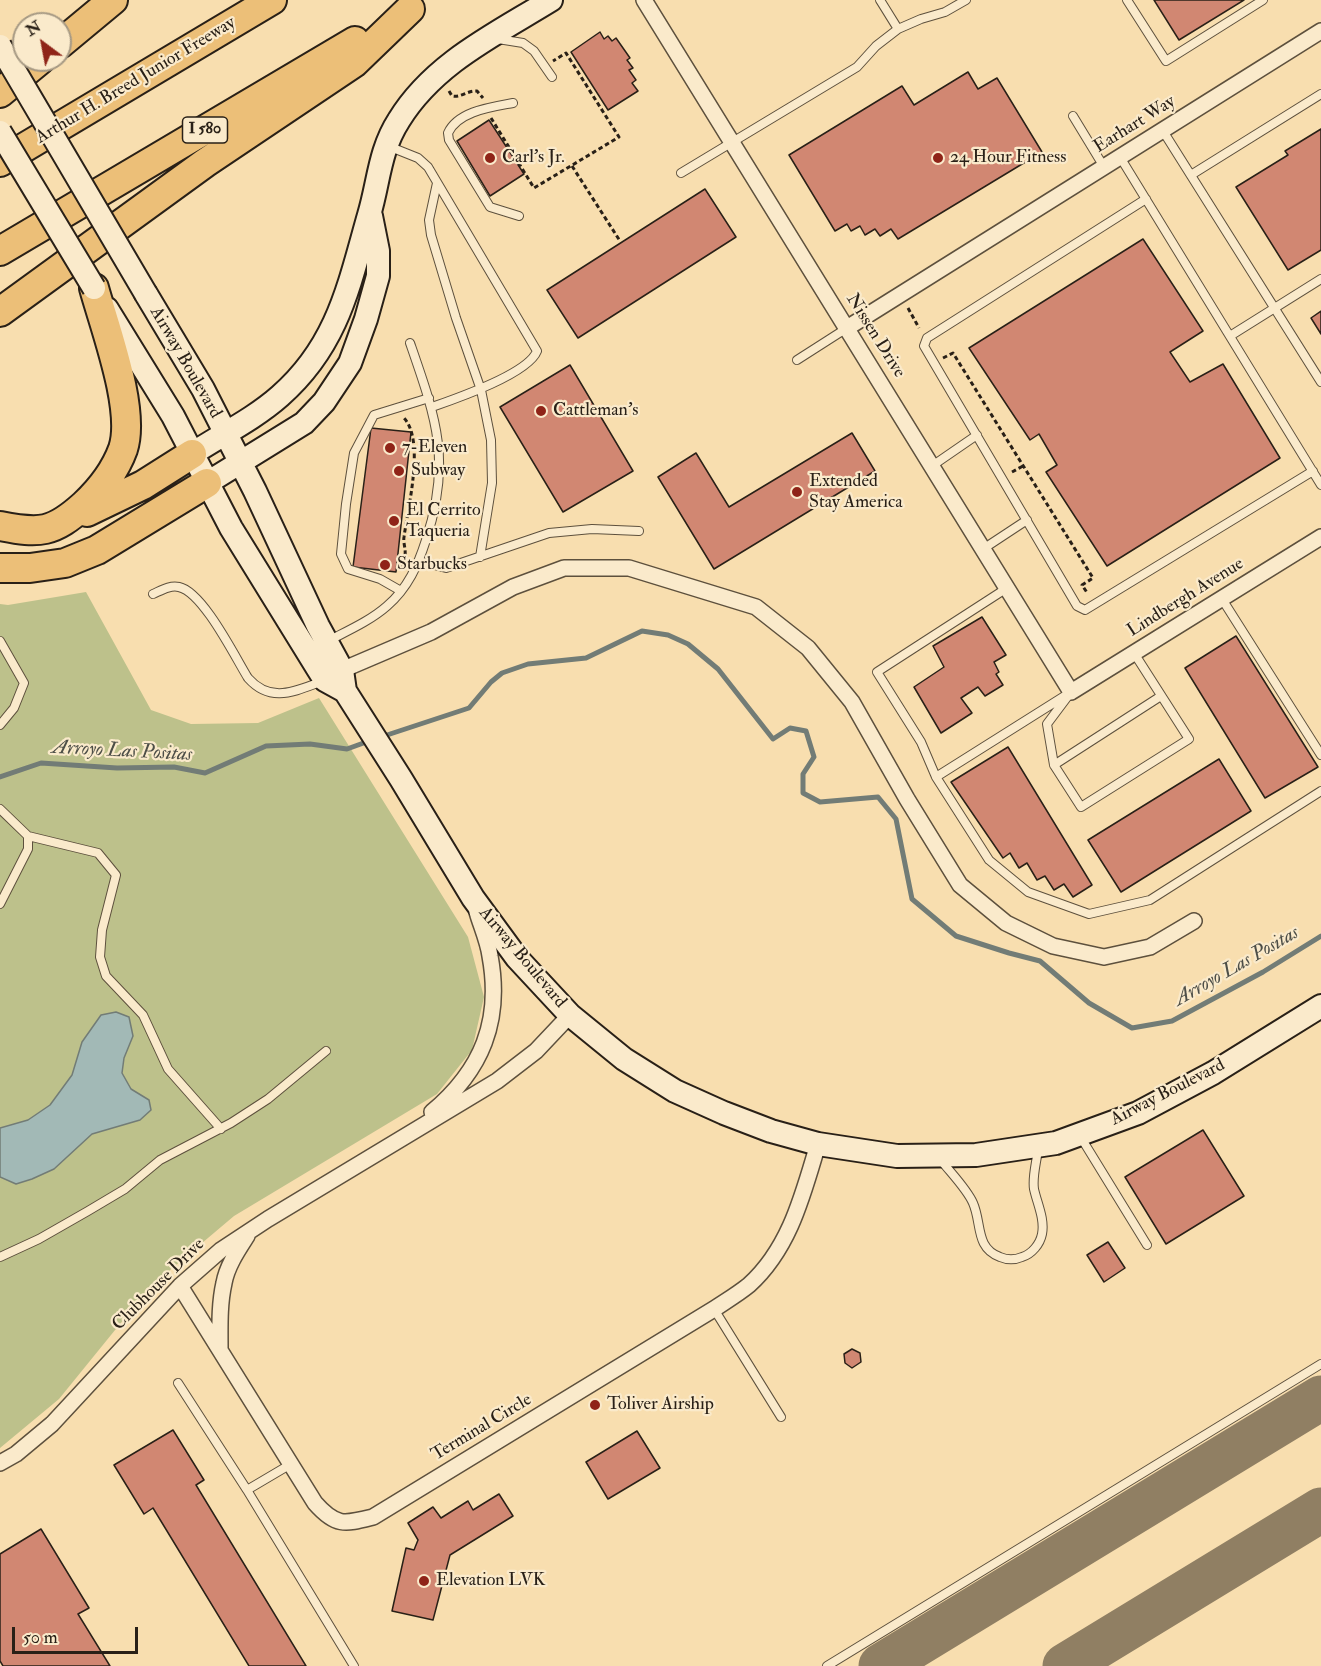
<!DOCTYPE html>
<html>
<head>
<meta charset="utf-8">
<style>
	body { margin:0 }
	#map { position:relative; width:1321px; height:1666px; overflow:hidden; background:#f8deaf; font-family:"IM FELL Double Pica",serif }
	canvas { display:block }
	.north { position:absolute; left:12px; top:12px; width:60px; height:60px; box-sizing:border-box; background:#faeacb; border:2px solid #a69983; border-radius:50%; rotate:328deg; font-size:16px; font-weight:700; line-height:24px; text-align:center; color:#292017 }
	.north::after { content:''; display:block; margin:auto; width:21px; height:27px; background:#8f2418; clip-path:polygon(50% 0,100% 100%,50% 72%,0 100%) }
	.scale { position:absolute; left:12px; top:1627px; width:126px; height:27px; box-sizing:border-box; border:3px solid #292017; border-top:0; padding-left:8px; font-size:18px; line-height:21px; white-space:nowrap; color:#292017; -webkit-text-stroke:4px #faeacb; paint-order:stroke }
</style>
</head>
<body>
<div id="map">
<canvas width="1321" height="1666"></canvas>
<div class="north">N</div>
<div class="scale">50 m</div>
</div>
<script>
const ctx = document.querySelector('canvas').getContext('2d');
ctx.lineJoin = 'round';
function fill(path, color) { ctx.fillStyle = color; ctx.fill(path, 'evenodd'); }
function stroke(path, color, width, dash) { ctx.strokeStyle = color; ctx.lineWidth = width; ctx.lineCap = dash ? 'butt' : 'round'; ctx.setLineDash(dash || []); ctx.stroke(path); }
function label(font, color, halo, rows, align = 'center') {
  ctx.font = font + ' "IM FELL Double Pica",serif'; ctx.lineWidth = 4.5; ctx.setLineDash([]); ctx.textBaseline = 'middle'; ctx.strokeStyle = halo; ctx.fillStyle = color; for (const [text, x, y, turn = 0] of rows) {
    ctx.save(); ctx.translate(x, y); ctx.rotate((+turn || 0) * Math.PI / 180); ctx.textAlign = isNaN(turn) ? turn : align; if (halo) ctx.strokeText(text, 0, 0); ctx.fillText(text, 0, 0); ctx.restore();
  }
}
fill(new Path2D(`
	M86,592L151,710L191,724L258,723L319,698L468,937L484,997L472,1050L437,1094L234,1216L150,1287L59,1399L0,1448V604L8,605Z`), '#bdc18b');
const water = new Path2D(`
	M116,1012L129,1017L133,1036L124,1058L122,1073L131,1089L149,1100L151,1110L140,1120L92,1134L54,1169L32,1179L16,1184L0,1177V1128L28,1120L50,1105L72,1075L82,1042L101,1015Z`);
fill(water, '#a2b9b6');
stroke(water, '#727c76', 1.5);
stroke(new Path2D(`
	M381,737L469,708L491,682L502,673L528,664L586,658L642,631L668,635L688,644L718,669L773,739L790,728L806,731L814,757L803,774V793L820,802L878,797L896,819L912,899L956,936L1009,953L1040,961L1089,1003L1132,1028L1172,1021L1263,972L1321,936
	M0,777L41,763L117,768L174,767L205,773L266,746L310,744L347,749L369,741`), '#727c76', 5);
stroke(new Path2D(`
	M881,1666L1321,1398
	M1065,1666L1321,1510`), '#907f63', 45);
const building = new Path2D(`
	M1154,0H1244L1179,40Z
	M600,32L604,39L608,36L612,41L616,38L630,58L627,60L633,68L629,70L636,80L632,83L638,91L608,110L571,52Z
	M968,72L978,89L997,78L1042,152L898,239L891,229L880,236L875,229L865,235L860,226L851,231L847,224L835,231L789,155L902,86L914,105Z
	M489,120L524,174L490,196L457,141Z
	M1321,129V250L1288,270L1236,187L1288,155L1285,151Z
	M705,189L736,237L578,338L547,290Z
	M1143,239L1203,331L1170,352L1190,382L1223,364L1280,458L1107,566L1046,472L1057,465L1039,434L1030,440L969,348Z
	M1321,311V334L1311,318Z
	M570,365L633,471L563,512L500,407Z
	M371,428L411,432L396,572L353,567Z
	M852,433L875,471L714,569L658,477L696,453L729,507Z
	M982,617L1006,655L994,662L999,672L996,674L1003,685L985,696L978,687L961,698L972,713L941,733L914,687L944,667L933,646Z
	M1236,636L1318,767L1265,798L1185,668Z
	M1008,747L1092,885L1073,897L1064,884L1054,890L1045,876L1037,880L1027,863L1019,868L1010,853L1003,858L951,782Z
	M1219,759L1251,811L1121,892L1088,840Z
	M1203,1130L1244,1196L1166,1244L1125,1177Z
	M1108,1242L1125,1268L1104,1282L1087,1255Z
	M852,1349L860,1353L861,1362L852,1368L845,1363L844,1354Z
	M173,1430L204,1480L196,1485L306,1666H249L153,1508L144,1514L114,1465Z
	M637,1431L660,1468L608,1499L586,1462Z
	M499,1494L513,1516L450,1555L433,1620L392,1611L406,1548L414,1550L418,1540L408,1523L433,1507L441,1518L468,1501L473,1510Z
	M41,1529L89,1608L78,1614L110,1666H3L0,1661V1554Z`);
fill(building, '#d18772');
stroke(building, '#292017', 1.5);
const lane = new Path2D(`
	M880,0L898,29
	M1127,0L1166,61L1263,0
	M498,39L523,43L534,51L552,77
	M513,103C492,107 458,111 448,133L449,140L490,207L519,216
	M1073,116L1104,167
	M1163,131L1321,382
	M388,146L418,158L428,167L537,351C528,374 455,399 432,407
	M1120,157L1321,485
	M681,173L857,67L876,46L898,29L921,19L945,12L966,0
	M1191,175L1321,94
	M437,183L429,220L431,235L456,318L481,390L491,440L492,483L480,557
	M1146,199L927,338L924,346L1077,606L1085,610L1313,471
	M1230,336L1321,279
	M797,360L847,328
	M932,466L977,435
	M983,549L1027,520
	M419,561L446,568L549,533L592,529L639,531
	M401,591L380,579L348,569L341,554L346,504L354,453L374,415L429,398
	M153,594C162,590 170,585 179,587C203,592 235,657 248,678C271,704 295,691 323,681
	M1222,599L1321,755
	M0,641L24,683L14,708L0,725
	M328,641C347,631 370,621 387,606C408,588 418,565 426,540C452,461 436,418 410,343
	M1134,653L1189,739L1081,807L1054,765L1161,696
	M1071,692L936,777L989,860L1028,892L1089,914L1150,900L1321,791
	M1054,765L1047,724L1068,696
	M936,777L921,742L877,672L1007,588
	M0,809L28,836V849L0,904
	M28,836L98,853L116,875L102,930L100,957L106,976L143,1015L168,1069L221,1129
	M1080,1136L1147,1245
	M940,1159C950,1172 967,1189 973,1203C982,1223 975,1248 1000,1257C1007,1260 1015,1260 1022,1257C1032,1254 1040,1244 1042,1234C1045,1219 1037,1203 1034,1189C1032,1176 1037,1161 1038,1148
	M0,1257L39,1239L88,1211L125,1189L160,1160L231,1123L268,1099L326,1051
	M714,1309L781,1417
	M178,1383L247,1490
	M291,1464L247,1490L354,1666
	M827,1666L1321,1364`);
const street = new Path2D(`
	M644,0L1071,692L1321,537
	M847,328L1321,31
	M342,670L431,632L513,587L564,568H629L756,607L808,648L852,702L907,799L960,885L1006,923L1053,946L1104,957L1150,947L1194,921
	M432,1112C482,1070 502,1021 490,956C488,941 481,926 477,912
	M180,1286L315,1503C336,1527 345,1524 373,1517L714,1309C726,1301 738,1294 749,1285C790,1248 803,1194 818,1144
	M220,1350C220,1328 219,1305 224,1283C227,1266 238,1250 247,1236
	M0,1463L16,1454L52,1424L180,1286L221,1250L268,1219L497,1081L536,1051L570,1015`);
const secondary = new Path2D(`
	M146,294L203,389L255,491L318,626L342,670L345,691L401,779L473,898L517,958L570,1015L624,1059L675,1091L724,1113L771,1131L818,1144L897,1156L976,1155L1056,1143L1138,1113L1213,1073L1321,1006
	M107,309L173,416L231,528L318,669L325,680L345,691
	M192,454C221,435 254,419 280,396C338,345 349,285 369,215C379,182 379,151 399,120C434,63 496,34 551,0
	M207,483L304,423L324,402L350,363L366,319L378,276V251L371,216`);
const highway = new Path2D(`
	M60,44L113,0
	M0,93L40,60
	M0,162L272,0
	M0,251L355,41
	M0,312L205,163L354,63L410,9
	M87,512L143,485L192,454
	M0,526C40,534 53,533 84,505C101,489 115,471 123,449C136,410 105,328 94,288
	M0,568H30L65,563L97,550L207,483`);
stroke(lane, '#5d503d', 10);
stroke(street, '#5d503d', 18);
stroke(secondary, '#292017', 26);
stroke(highway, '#292017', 32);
stroke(new Path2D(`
	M449,91L452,96C461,98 468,90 477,91L483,98
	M491,118L534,188L619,137L566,53L553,61
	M572,166L620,241
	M908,308L919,328
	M943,358L953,353L1093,578L1082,585L1088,594
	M1012,472L1023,466
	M400,569C401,565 404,560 405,555C406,549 403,543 404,537C408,507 425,441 404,418`), '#292017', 3, [4.5, 3]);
stroke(lane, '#faeacb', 8);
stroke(street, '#faeacb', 15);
stroke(secondary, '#faeacb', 22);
stroke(highway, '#ecbf78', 28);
const secondaryBridge = new Path2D(`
	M0,46L146,294
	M0,132L94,288`);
stroke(secondaryBridge, '#292017', 26, []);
stroke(secondaryBridge, '#faeacb', 22);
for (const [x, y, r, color] of [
	[490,158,6,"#8f2418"],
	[938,158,6,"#8f2418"],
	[541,411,6,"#8f2418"],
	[390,448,6,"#8f2418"],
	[399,471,6,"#8f2418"],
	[797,492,6,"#8f2418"],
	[394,521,6,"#8f2418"],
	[385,565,6,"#8f2418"],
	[595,1405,6,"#8f2418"],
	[424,1581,6,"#8f2418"]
]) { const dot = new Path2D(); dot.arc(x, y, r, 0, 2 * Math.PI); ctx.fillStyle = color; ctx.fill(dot); stroke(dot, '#faeacb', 2); }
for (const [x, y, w] of [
	[205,130,45]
]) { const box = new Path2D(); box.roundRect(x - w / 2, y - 13, w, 26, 4.5); ctx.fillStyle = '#faeacb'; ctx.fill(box); stroke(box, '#292017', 1.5); }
label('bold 16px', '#292017', null, [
	["I 580",205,130]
]);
label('18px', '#292017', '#faeacb', [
	["Arthur H. Breed Junior Freeway",136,81,-31],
	["Earhart Way",1135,125,-32],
	["Nissen Drive",875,336,58],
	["Airway Boulevard",185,363,60],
	["Lindbergh Avenue",1186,598,-32],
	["Airway Boulevard",522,958,50],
	["Airway Boulevard",1168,1093,-27],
	["Clubhouse Drive",159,1285,-45],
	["Terminal Circle",482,1428,-31]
]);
label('18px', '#292017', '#faeacb', [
	["Carl's Jr.",502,158],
	["24 Hour Fitness",950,158],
	["Cattleman's",553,411],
	["7-Eleven",402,448],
	["Subway",411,471],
	["Extended",809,482],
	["Stay America",809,503],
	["El Cerrito",406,511],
	["Taqueria",406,532],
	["Starbucks",397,565],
	["Toliver Airship",607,1405],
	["Elevation LVK",436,1581]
], 'left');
label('italic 20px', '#4d4e47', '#faeacb', [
	["Arroyo Las Positas",122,752,3],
	["Arroyo Las Positas",1237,967,-30]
]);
</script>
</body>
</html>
